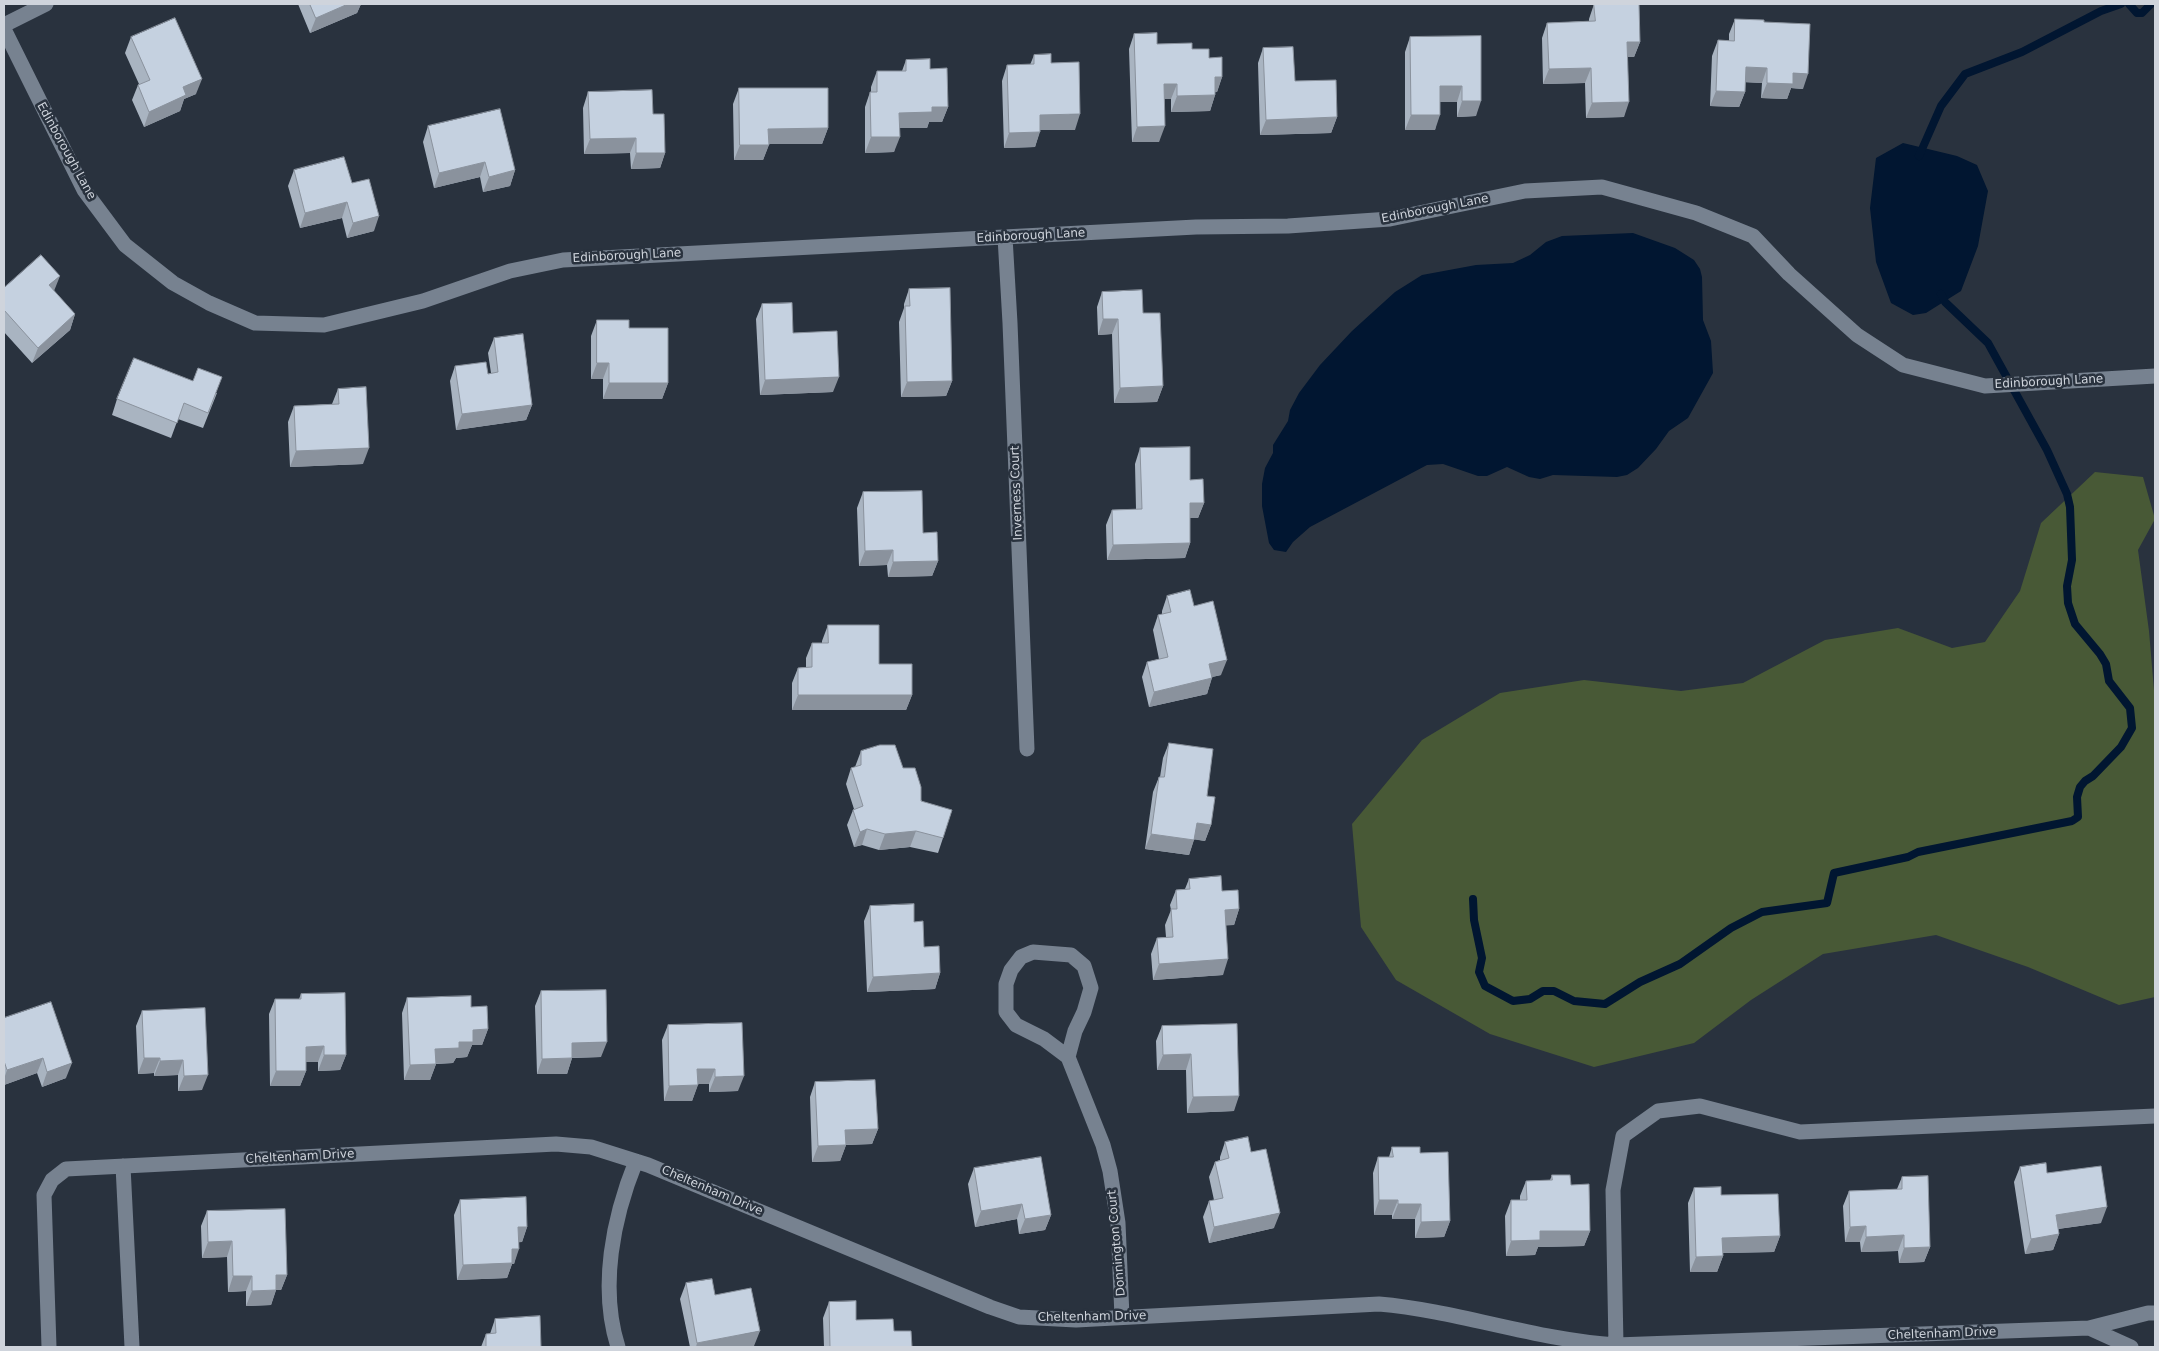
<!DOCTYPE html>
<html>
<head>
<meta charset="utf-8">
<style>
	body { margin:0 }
	#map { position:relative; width:2159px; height:1351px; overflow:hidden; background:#29323e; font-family:"DejaVu Sans",sans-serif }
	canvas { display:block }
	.frame { position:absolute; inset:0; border:5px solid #cfd4dc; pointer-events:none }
</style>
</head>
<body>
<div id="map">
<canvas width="2159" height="1351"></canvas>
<div class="frame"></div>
</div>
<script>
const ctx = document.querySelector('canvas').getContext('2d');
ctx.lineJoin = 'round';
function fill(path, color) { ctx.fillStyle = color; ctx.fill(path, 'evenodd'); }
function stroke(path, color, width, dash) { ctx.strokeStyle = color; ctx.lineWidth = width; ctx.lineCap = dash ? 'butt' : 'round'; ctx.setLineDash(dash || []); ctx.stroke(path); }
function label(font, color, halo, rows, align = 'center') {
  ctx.font = font + ' "DejaVu Sans",sans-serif'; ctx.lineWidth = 5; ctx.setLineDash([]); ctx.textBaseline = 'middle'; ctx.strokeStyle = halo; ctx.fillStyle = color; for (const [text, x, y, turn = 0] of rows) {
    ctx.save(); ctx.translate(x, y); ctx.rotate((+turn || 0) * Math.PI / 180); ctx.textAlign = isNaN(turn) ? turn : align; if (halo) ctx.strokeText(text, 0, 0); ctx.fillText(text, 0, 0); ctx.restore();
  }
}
fill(new Path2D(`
	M2095,472L2143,477L2155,519L2138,550L2149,631L2155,702V997L2119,1005L2028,967L1936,935L1823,954L1751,1000L1694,1043L1594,1067L1490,1034L1396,980L1361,927L1352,824L1422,740L1500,693L1584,680L1681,691L1743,683L1825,640L1898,628L1952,648L1985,642L2020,591L2041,523Z`), '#485936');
fill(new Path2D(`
	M1903,143L1957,156L1977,165L1988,191L1978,246L1961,291L1926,313L1913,315L1891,303L1876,262L1870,208L1876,158Z
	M1633,233L1675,248L1694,260L1700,269L1702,277L1703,320L1711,341L1713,373L1688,418L1669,431L1656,449L1638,468L1627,475L1617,477L1553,475L1540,479L1529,477L1507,467L1487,476H1478L1443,464L1427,465L1310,527L1293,542L1286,552L1274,550L1269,543L1262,506V484L1265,468L1273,453V445L1288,421L1290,410L1299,393L1320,365L1352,331L1395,292L1422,275L1476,265L1513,263L1530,255L1546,242L1562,236Z`), '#011631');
stroke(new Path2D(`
	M2129,4L2137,13H2142L2151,4
	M1919,156L1941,106L1965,74L2022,52L2101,11L2121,4
	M1473,899L1474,920L1482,958L1479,972L1485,986L1513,1001L1530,999L1543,991H1554L1574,1001L1605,1004L1640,982L1680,964L1731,928L1762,912L1827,903L1834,873L1908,857L1918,852L2072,821L2078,817L2077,797L2080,787L2085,781L2093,776L2121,747L2132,728L2130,708L2109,681L2106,664L2100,654L2075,624L2068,603L2067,586L2072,560L2070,507L2067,494L2047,450L1988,343L1945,302L1941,294`), '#011631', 8);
stroke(new Path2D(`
	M4,25L46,4
	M4,29L84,190L125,245L173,283L209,303L255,323L324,325L423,301L510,271L563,260L1196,227L1288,226L1390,219L1525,191L1602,187L1696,213L1753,236L1789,274L1857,335L1903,365L1985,386L2155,376
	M1005,237L1010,323L1027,749
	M1068,1057L1075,1031L1084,1012L1091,988L1084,966L1071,955L1033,952L1021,957L1011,970L1006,984V1012L1016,1025L1044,1039L1068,1057L1103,1145L1110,1171L1118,1223L1122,1317
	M123,1166L132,1347
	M2089,1328L2131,1347
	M1616,1345L1613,1190L1623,1136L1658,1111L1700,1106L1800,1132L2155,1116
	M49,1347L44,1195L52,1180L66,1169L556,1144L591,1147L648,1165L990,1307L1019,1317L1076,1320L1379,1304C1459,1311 1535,1340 1616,1345L2089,1328L2148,1313H2155
	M618,1347C599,1287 613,1218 636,1161`), '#778290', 15);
fill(new Path2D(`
	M298,4H361L357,13L310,33Z
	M1594,4L1640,42L1634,57H1628L1624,117L1586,118L1585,83L1543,84L1542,38L1547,23L1589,21V19Z
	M1735,19L1764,22L1803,89L1791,88L1787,99L1761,98L1762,83L1745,82V92L1739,107L1710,106L1712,56L1718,40L1729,41V34Z
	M1134,34L1157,44L1192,49L1209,58L1222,77L1217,92H1215V95L1210,111L1171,112V99H1164L1159,142H1132L1129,49Z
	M1481,36L1476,116L1457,117V102H1440L1435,130H1405V52L1410,37Z
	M131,37L196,94L184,99L180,111L144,127L132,100L138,85L139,84L125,53Z
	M1263,48L1295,81L1337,117L1331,133L1260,135L1258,63Z
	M1034,55L1051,63L1075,130H1040L1035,147L1004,148L1002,81L1007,65H1030Z
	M906,60L930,69L948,107L942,122H929L927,128H899L894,152L865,153V107L870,92H871V87L877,71H902Z
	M739,88L828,128L822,144H769L763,160H734L733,104Z
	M588,92L653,114L665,153L660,168L631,169L630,153L584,154L583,108Z
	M428,126L515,170L510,186L483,192L480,177L434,188L423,142Z
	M294,170L352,183L374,231L347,238L342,218L300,228L288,186Z
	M4,288L54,291L75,314L70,330L32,363L4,332Z
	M909,289L952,381L946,396L901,397L899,322L904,308V304Z
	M1102,292L1163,386L1157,402L1114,403L1112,334L1098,335L1097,307Z
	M762,304L793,333L833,392L760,395L756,319Z
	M597,320L629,328L668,383L662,399H603V379H591V336Z
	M494,338L532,405L526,420L456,430L450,381L455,366L488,374L491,373L488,353Z
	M338,389L363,464L290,467L288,422L294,406L332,404Z
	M217,393L203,428L178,419L171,438L112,415L117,399Z
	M1140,448L1190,480L1204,503L1198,518H1190V543L1185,558L1107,560L1106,525L1112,510L1136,509L1135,464Z
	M863,492L923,533L938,561L932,576L888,577L887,565L859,566L857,508Z
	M1167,596L1194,606L1221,675L1212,677L1207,694L1149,707L1142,677L1147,662L1159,659L1153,630L1158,615L1162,614V611Z
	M828,625L879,664L912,695L906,710H792V683L798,668L806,667V658L812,643H822V641Z
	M1169,743L1207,796L1211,825L1205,841L1194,839L1189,855L1145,849L1153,792L1159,777H1160L1163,758Z
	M861,751L903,768L943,838L938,853L910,847L879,850L862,845L854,847L847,825L853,810L854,809L846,784L851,768L855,767Z
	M1189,879L1222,891L1239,909L1234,925H1226L1223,975L1153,980L1151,954L1157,938L1166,937L1165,925L1171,910L1170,905L1176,890L1185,889Z
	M870,906L914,922L924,947L940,973L935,989L867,992L864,921Z
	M541,991L601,1057L572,1058L567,1074H537L535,1006Z
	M301,994L346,1055L340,1070L318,1071V1062H306V1071L300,1086H270L269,1014L275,999H299Z
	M407,998L471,1007L488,1029L482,1045H472L467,1057L456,1058L453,1063L436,1064L430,1080H404L402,1013Z
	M205,1008L202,1090L178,1091V1075L154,1076V1073L138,1074L136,1026L142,1011Z
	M4,1018L66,1078L42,1087L37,1073L4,1085Z
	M1237,1024L1234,1111L1187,1113L1186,1070H1157L1156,1041L1162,1026Z
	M668,1025L738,1091L709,1092V1084H698L692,1101H664L662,1040Z
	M815,1082L878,1129L872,1144L846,1145L840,1161L812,1162L810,1097Z
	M1225,1142L1251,1152L1274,1228L1209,1243L1203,1217L1209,1201L1214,1200L1209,1177L1215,1162L1220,1160V1157Z
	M1392,1147L1420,1153L1450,1221L1444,1237L1415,1238V1219H1392V1215H1374L1373,1173L1378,1157H1389Z
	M2020,1167L2047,1173L2101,1223L2058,1229L2059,1234L2053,1250L2025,1254L2014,1182Z
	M974,1168L1051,1215L1045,1230L1019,1234L1017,1219L975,1227L968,1184Z
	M1552,1175L1571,1185L1590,1231L1584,1246L1538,1247L1535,1255L1506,1256L1505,1216L1511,1200H1520V1196L1526,1181L1550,1180Z
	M1902,1177L1930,1247L1924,1262L1899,1263L1898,1251L1861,1252L1860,1242H1845L1843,1206L1849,1191L1897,1189Z
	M1694,1188L1721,1195L1780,1236L1774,1252L1723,1253V1256L1717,1272H1690L1688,1203Z
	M460,1200L527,1227L522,1242H519L514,1264H512L507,1278L457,1280L454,1215Z
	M207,1211L287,1275L281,1290H276L271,1305L246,1306V1291L228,1292L227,1257L202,1258L201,1226Z
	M686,1283L754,1346L748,1347H690L680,1299Z
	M829,1302L856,1320L894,1331L912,1347H824L823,1318Z
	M495,1319L541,1347H481L486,1334H490Z`), '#a9b4c1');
fill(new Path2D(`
	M348,4H361L357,13L310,33L316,18Z
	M1627,42H1640L1634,57H1622Z
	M1746,67L1767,68L1762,83L1740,82Z
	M1591,68L1585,83L1543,84L1549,69Z
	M1793,73L1808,74L1803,89L1791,88L1787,99L1761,98L1767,83Z
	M1215,77H1222L1217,92L1209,93Z
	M202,79L196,94L184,99L180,111L144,127L149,112L183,87Z
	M1164,84H1177L1171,99H1158Z
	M1440,86H1462L1457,102H1434Z
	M1716,91L1745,92L1739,107L1710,106Z
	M1215,95L1210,111L1171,112L1177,96Z
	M1462,101H1481L1476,116L1457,117Z
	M1629,102L1624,117L1586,118L1592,103Z
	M932,107H948L942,122H929L927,128H893L899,113Z
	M1080,114L1075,130H1034L1040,115Z
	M1411,115H1440L1435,130H1405Z
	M1337,117L1331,133L1260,135L1266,120Z
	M1165,126L1159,142H1132L1137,127Z
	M828,128L822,144H763L768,129Z
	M1040,132L1035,147L1004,148L1009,133Z
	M871,137H900L894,152L865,153Z
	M636,138L630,153L584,154L590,139Z
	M740,145H769L763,160H734Z
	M636,153H665L660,168L631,169Z
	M485,162L480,177L434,188L439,173Z
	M515,170L510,186L483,192L489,177Z
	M347,202L342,218L300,228L305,213Z
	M379,216L374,231L347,238L353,223Z
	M60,276L54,291L49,285Z
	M75,314L70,330L32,363L38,348Z
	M1103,319H1118L1112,334L1098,335Z
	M597,363H609L603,379H591Z
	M839,377L833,392L760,395L765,380Z
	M952,381L946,396L901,397L907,382Z
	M609,383H668L662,399H603Z
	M1163,386L1157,402L1114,403L1120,388Z
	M532,405L526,420L456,430L462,414Z
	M369,448L363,464L290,467L296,451Z
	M1190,503H1204L1198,518H1184Z
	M1190,543L1185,558L1107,560L1113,545Z
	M893,550L887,565L859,566L865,551Z
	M938,561L932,576L888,577L893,562Z
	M1227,660L1221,675L1203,679L1209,664Z
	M1212,678L1207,694L1149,707L1154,692Z
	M798,695H912L906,710H792Z
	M1197,823L1211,825L1205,841L1191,839Z
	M867,829L862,845L854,847L860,832Z
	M916,831L910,847L879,850L885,834Z
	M1151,834L1194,840L1189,855L1145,849Z
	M1239,909L1234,925L1220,926L1225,910Z
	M1228,959L1223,975L1153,980L1159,964Z
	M940,973L935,989L867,992L873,977Z
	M488,1029L482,1045H472L467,1057L456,1058L453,1063L429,1064L435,1049L459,1042L473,1030Z
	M607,1042L601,1057L566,1058L572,1043Z
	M324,1046L318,1062H300L306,1047Z
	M1191,1054L1186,1070H1157L1163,1055Z
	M324,1055H346L340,1070L318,1071Z
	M43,1058L37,1073L4,1085V1079L7,1070Z
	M144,1058H160L154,1073L138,1074Z
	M572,1058L567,1074H537L542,1059Z
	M183,1060L178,1075L154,1076L160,1061Z
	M72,1063L66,1078L42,1087L47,1072Z
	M436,1064L430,1080H404L410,1065Z
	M697,1069H715L709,1084H692Z
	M276,1071H306L300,1086H270Z
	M208,1075L202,1090L178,1091L184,1076Z
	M744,1076L738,1091L709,1092L715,1077Z
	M698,1085L692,1101H664L669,1086Z
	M1239,1096L1234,1111L1187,1113L1193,1097Z
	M878,1129L872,1144L839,1145L845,1130Z
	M846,1145L840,1161L812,1162L818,1146Z
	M1379,1200H1398L1392,1215H1374Z
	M1022,1204L1017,1219L975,1227L981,1211Z
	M1398,1204H1421L1415,1219H1392Z
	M2107,1207L2101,1223L2050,1230L2056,1215Z
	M1280,1213L1274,1228L1209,1243L1214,1227Z
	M1051,1215L1045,1230L1019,1234L1025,1219Z
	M1450,1221L1444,1237L1415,1238L1421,1222Z
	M1866,1226L1860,1242H1845L1850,1227Z
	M518,1227H527L522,1242L513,1243Z
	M1540,1231H1590L1584,1246L1538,1247L1535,1255L1506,1256L1511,1241Z
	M2059,1234L2053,1250L2025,1254L2031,1239Z
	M1904,1235L1898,1251L1861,1252L1866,1237Z
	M1780,1236L1774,1252L1717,1253L1722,1238Z
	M232,1241L227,1257L202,1258L208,1242Z
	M1930,1247L1924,1262L1899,1263L1904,1248Z
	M512,1249H519L514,1264H512L507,1278L457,1280L463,1265Z
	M1723,1256L1717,1272H1690L1696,1257Z
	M276,1275H287L281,1290H276L271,1305L246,1306L252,1291Z
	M233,1276H252L246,1291L228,1292Z
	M760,1331L754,1346L748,1347H696L697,1343Z`), '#8a929d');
const building = new Path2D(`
	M310,4H348L316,18Z
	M1594,4H1639L1640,42H1627L1629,102L1592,103L1591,68L1549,69L1547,23L1595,21Z
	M175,18L202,79L183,87L186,95L149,112L138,85L150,80L131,37Z
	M1735,19L1764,20V22L1810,24L1808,74L1793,73V84L1767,83V68L1746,67L1745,92L1716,91L1718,40L1734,41Z
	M1157,33V44L1192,43V49H1209V58L1222,57V77H1215V95L1177,96V84H1164L1165,126L1137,127L1134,34Z
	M1481,36V101H1462V86H1440V115H1411L1410,37Z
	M1293,47L1295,81L1336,80L1337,117L1266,120L1263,48Z
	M1051,54V63L1079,62L1080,114L1040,115V132L1009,133L1007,65L1034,64V55Z
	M930,59V69L947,68L948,107H932V112L899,113L900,137H871L870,92H877V71H906V60Z
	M739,88H828V128L768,129L769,145H740Z
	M652,90L653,114H664L665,153H636V138L590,139L588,92Z
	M500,109L515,170L489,177L485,162L439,173L428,126Z
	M344,157L352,183L369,179L379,216L353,223L347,202L305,213L294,170Z
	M41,255L60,276L49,285L75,314L38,348L4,310V288Z
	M950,288L952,381L907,382L905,306H910L909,289Z
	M1142,290L1143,313H1160L1163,386L1120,388L1118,319H1103L1102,292Z
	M792,303L793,333L837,331L839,377L765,380L762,304Z
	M597,320H629V328H668V383H609V363H597Z
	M523,334L532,405L462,414L455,366L486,362L488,374L498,372L494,338Z
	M134,358L193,381L198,368L222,377L208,413L184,403L177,423L117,399Z
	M366,387L369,448L296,451L294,406L339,404L338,389Z
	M1190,447V480L1203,479L1204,503H1190V543L1113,545L1112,510L1142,509L1140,448Z
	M922,491L923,533L937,532L938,561L893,562V550L865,551L863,492Z
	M1190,590L1194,606L1213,601L1227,660L1209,664L1212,678L1154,692L1147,662L1168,657L1158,615L1171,612L1167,596Z
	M828,625H879V664H912V695H798V668L812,667V643H828Z
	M1169,743L1213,749L1207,796L1215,797L1211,825L1197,823L1194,840L1151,834L1159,777H1164Z
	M880,745H895L903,768H915L921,787V801L952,810L943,838L916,831L885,834L867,829L860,832L853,810L863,806L851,768L861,765V751Z
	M1221,876L1222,891L1238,890L1239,909L1225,910L1228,959L1159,964L1157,938L1173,937L1171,909H1177L1176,890L1190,889L1189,879Z
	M914,904V922L923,921L924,947L939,946L940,973L873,977L870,906Z
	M606,990L607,1042L572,1043V1058L542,1059L541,991Z
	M345,993L346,1055H324V1046L306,1047V1071H276L275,999H301V994Z
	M471,996V1007L487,1006L488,1029L473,1030V1042H459V1048L435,1049L436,1064L410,1065L407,998Z
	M51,1002L72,1063L47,1072L43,1058L7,1070L4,1061V1018Z
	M205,1008L208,1075L184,1076L183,1060L160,1061V1058H144L142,1011Z
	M742,1023L744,1076L715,1077V1069H697L698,1085L669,1086L668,1025Z
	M1237,1024L1239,1096L1193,1097L1191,1054L1163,1055L1162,1026Z
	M875,1080L878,1129L845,1130L846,1145L818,1146L815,1082Z
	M1248,1137L1251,1152L1266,1149L1280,1213L1214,1227L1209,1201L1223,1198L1215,1162L1229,1158L1225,1142Z
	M1392,1147H1420V1153L1448,1152L1450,1221L1421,1222V1204H1398V1200H1379L1378,1157H1393Z
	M1041,1157L1051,1215L1025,1219L1022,1204L981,1211L974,1168Z
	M2046,1163L2047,1173L2101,1166L2107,1207L2056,1215L2059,1234L2031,1239L2020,1167Z
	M1552,1175H1570L1571,1185L1589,1184L1590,1231H1540V1240L1511,1241V1200H1527L1526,1181L1552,1180Z
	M1928,1176L1930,1247L1904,1248V1235L1866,1237V1226L1850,1227L1849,1191L1902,1189V1177Z
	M1721,1187V1195L1778,1194L1780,1236L1722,1238L1723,1256L1696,1257L1694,1188Z
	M526,1197L527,1227H518L519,1249H512V1263L463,1265L460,1200Z
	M285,1209L287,1275H276V1290L252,1291V1276H233L232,1241L208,1242L207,1211Z
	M712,1279L715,1295L751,1288L760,1331L697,1343L686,1283Z
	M856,1301V1320L893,1319L894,1331H911L912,1347H830L829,1302Z
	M540,1316L541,1347H486V1334L496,1333L495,1319Z`);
fill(building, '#c5d1e0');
stroke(building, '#8a929d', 1);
label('12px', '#cfd4dc', '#29323e', [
	["Edinborough Lane",66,151,61],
	["Edinborough Lane",1435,209,-11],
	["Edinborough Lane",1031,236,-3],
	["Edinborough Lane",627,256,-3],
	["Edinborough Lane",2049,382,-3],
	["Inverness Court",1017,493,-92],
	["Cheltenham Drive",300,1157,-3],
	["Cheltenham Drive",712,1191,23],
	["Donnington Court",1117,1243,-95],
	["Cheltenham Drive",1092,1317,-1],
	["Cheltenham Drive",1942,1334,-2]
]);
</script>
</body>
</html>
